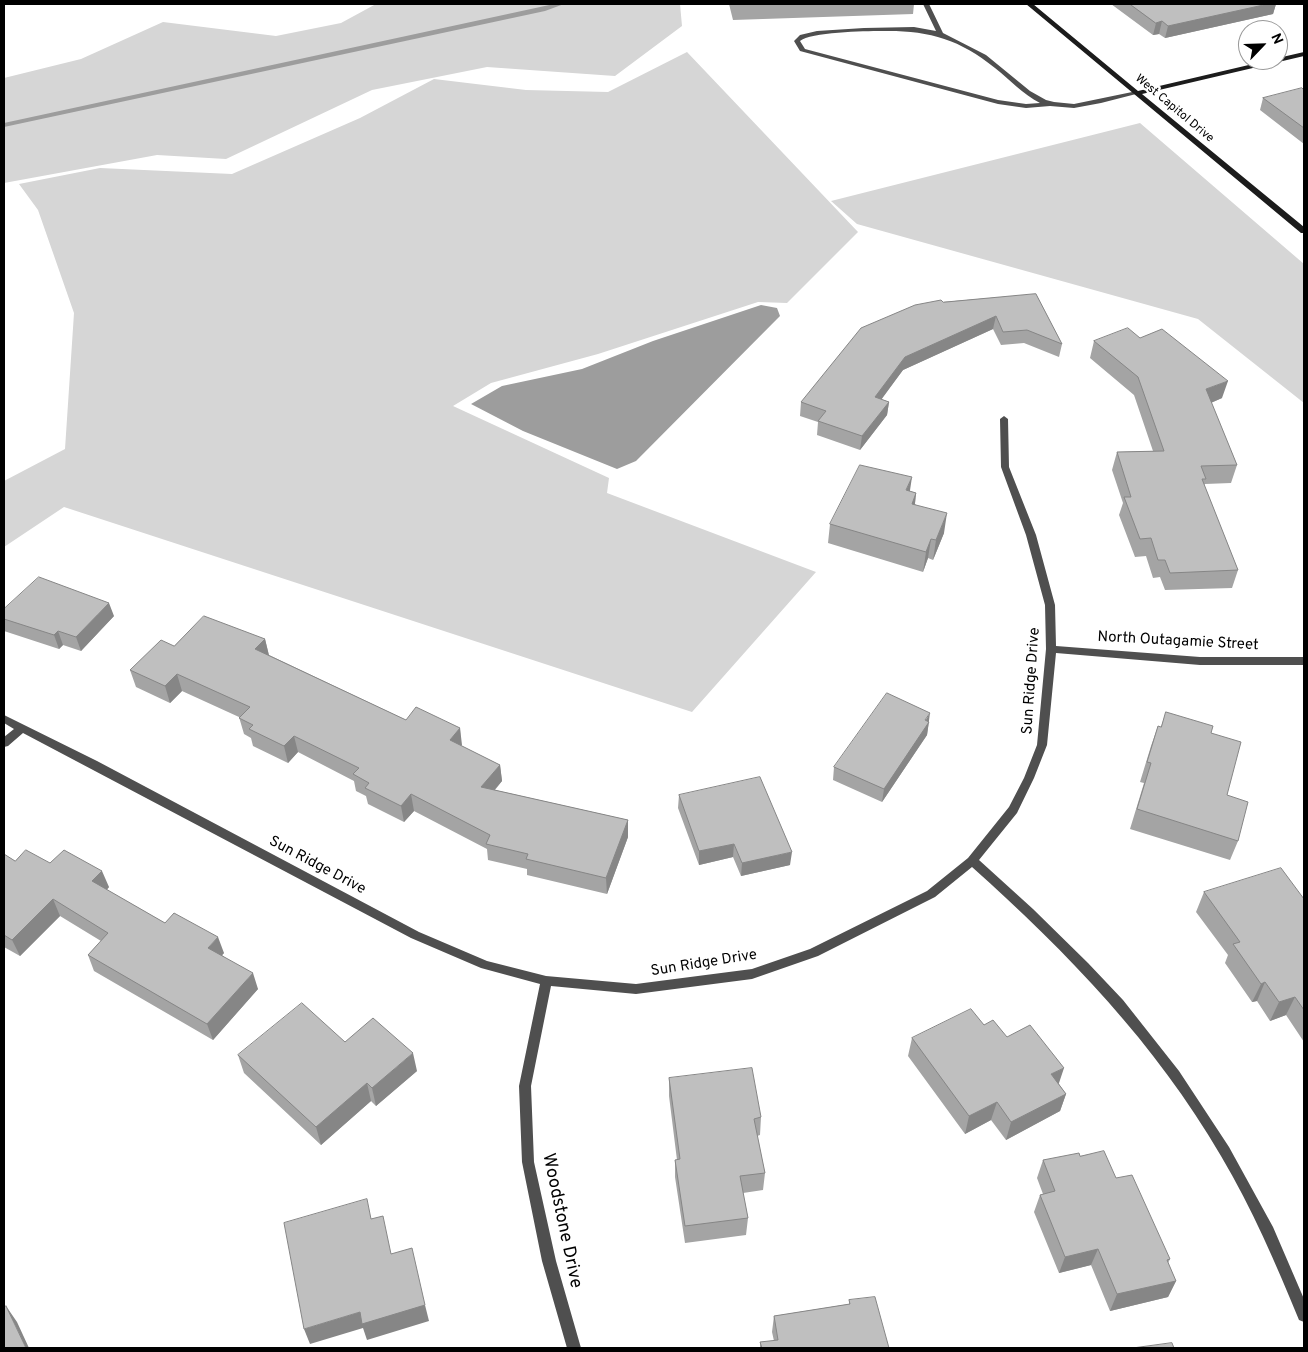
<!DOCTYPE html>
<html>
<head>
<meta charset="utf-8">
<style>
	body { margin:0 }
	#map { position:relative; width:1308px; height:1352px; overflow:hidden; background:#fff; font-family:Overpass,sans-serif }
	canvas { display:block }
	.frame { position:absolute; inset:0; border:5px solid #000; pointer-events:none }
	.north { position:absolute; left:1238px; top:20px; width:50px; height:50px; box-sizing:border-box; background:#fff; border:1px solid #999; border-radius:50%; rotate:66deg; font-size:14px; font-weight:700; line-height:20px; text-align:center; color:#000 }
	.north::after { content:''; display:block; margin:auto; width:18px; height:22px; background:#000; clip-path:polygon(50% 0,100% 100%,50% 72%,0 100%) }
</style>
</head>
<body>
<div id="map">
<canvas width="1308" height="1352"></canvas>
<div class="frame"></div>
<div class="north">N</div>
</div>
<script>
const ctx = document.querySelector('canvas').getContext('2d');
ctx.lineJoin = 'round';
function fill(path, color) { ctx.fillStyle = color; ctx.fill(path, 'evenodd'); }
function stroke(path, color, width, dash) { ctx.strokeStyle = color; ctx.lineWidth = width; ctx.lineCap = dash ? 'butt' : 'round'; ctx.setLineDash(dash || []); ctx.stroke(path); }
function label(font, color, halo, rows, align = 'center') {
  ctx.font = font + ' Overpass,sans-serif'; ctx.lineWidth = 4.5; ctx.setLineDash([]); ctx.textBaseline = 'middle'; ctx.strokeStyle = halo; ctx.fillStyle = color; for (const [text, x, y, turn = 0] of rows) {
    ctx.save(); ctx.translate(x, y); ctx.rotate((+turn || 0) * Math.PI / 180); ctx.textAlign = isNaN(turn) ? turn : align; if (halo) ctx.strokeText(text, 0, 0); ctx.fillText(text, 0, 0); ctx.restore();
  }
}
fill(new Path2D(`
	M376,4H680L682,26L615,76L487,67L372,90L226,159L157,155L4,183V78L81,59L163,22L276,36L341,23Z
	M687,52L858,232L787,303L758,302L598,354L491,383L453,406L609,478L607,493L816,572L692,712L64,507L4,547V481L65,449L74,313L38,210L19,184L100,168L232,174L360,118L434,79L526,90L608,92Z
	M1140,123L1304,264V403L1198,319L857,224L831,201Z`), '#d6d6d6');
fill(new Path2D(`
	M761,305L777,308L780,316L636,461L617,469L523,431L471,404L502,386L582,369L653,341Z`), '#9d9d9d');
fill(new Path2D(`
	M554,4H564L545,11L4,127V123Z`), '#9d9d9d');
fill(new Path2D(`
	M923,4H929L943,33L986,55L1030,91L1046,100L1054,102L1074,104L1137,91L1140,93L1101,103L1074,108L1050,106L1026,108L998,104L800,51L794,41L800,35L817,31L864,28L914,27L936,31ZM881,31C927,30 958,38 995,68C1010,80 1023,94 1040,103L1026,104L998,100L805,49L800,41C810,32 865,31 881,31Z`), '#4f4f4f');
fill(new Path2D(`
	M1004,416L1008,419L1009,467L1036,535L1055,605L1056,646L1200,657H1304V665H1200L1056,653L1047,745L1034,778L1017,813L979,860L1033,909L1088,963L1123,1000L1179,1071L1229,1147L1273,1227L1304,1299V1322L1299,1320C1276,1264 1252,1208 1221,1156C1155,1043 1069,954 972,867L935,897L818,956L752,979L636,994L551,986L531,1086L534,1162L556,1261L581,1348H567L542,1261L522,1162L519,1086L540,984L481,968L411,938L23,733L8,746L4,747V737L14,729L4,723V715L97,761L419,932L487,961L546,976L636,984L752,969L810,949L927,891L968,858L1009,807L1024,778L1037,745L1046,649L1045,605L1026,535L1001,467L1000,419Z`), '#4f4f4f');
fill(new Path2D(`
	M1026,4H1033L1138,91L1270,60H1278V58L1304,52V56L1142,94L1304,227V233H1301Z`), '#1c1c1c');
fill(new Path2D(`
	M729,4H914L913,14L733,20Z
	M1111,4H1276L1273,14L1165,38L1159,34L1153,35Z
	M1304,90V144L1260,110L1263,98Z
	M1036,294L1062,344L1059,357L1024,343L1001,345L993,329L903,370L881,399L889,402L887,415L860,450L817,435L818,422L800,416L801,402L943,302Z
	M1094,341L1222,398L1211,403L1237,465L1231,483L1205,484L1204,485L1238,570L1232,588L1165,590L1160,577L1153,578L1146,556L1135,557L1119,515L1123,503L1112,470L1117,452L1153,451L1134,395L1090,358Z
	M910,491L916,493L915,504L944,533L933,560L928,558L923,572L828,543L830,524Z
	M4,609L114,616L81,651L63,645L59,649L4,631Z
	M265,639L269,655L406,720L460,728L461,746L500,765L502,781L495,790L628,820V837L607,894L527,875V869L488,860L487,849L414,811L404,822L368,804L366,796L356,791L354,781L298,752L288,763L253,746L251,738L244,734L239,717L182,691L170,703L136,687L130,670Z
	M1166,712L1211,733L1227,795L1238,841L1230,860L1130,829L1144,783L1140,782L1151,746L1158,726L1161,727Z
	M929,722L927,735L882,802L833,780L834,767Z
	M679,795L790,865L741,876L733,857L699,865L678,808Z
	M4,854L15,861L50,863L109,887L107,890L165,923L224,953L222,955L258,989L213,1040L94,971L88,955L101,941L60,916L20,956L4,947Z
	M1204,892L1304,899V1042L1286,1015L1270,1021L1257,1001L1252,1002L1225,963L1228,955L1196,912Z
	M1007,1037L1059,1084L1066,1094L1060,1111L1006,1140L991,1120L965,1134L908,1056L912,1038Z
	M238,1055L417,1071L376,1106L371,1101L321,1145L244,1073Z
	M669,1078L761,1117L760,1135L757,1136L765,1173L763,1190L743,1193L748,1218L746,1235L685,1243L675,1177V1160H677L669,1096Z
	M1080,1156L1116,1178L1170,1259L1168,1263L1176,1281L1168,1297L1110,1311L1091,1265L1059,1273L1034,1212L1040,1195L1043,1194L1037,1178L1043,1160Z
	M849,1300L889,1348H760V1342L774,1341L772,1332L774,1316L849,1304Z`), '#a4a4a4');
fill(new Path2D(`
	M1268,4H1276L1273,14L1165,38L1168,26Z
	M1162,21L1159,34L1153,35L1156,23Z
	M996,316L993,329L903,370L873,411L875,397L905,357Z
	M1228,381L1222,398L1201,407L1206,389Z
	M889,402L887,415L860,450L862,436Z
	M912,477L909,497L906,490Z
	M916,493L914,512L912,504Z
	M947,513L944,533L933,560L936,540Z
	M931,539L928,558L923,572L926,552Z
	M109,603L114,616L81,651L76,637Z
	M58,631L63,645L59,649L54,635Z
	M265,639L269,656L255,649Z
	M177,674L182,691L170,703L165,686Z
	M930,713L927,735L882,802L884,789Z
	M460,728L462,745L452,756L450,740Z
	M294,736L298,752L288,763L284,746Z
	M500,765L502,781L483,803L481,787Z
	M411,794L414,811L404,822L401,806Z
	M628,820V837L607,894L606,878Z
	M734,844L733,857L699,865V851Z
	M792,852L790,865L741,876L742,863Z
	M102,871L109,887L98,898L92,881Z
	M53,899L60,916L20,956L12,940Z
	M218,937L224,953L214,964L208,948Z
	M253,973L258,989L213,1040L207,1024Z
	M1265,982L1257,1001L1252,1002L1261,984Z
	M1295,997L1286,1015L1270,1021L1279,1002Z
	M413,1053L417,1071L376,1106L372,1088Z
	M1064,1068L1058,1086L1051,1074Z
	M367,1083L371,1101L321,1145L316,1127Z
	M1066,1094L1060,1111L1006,1140L1011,1122Z
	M997,1102L991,1120L965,1134L969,1116Z
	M1098,1249L1091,1265L1059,1273L1065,1257Z
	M1176,1281L1168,1297L1110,1311L1117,1294Z
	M425,1305L429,1321L367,1340L363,1328L310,1344L304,1329L360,1312Z
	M6,1306L17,1322L29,1348H26Z`), '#868686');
const building = new Path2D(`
	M1130,4H1268L1168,26L1162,21L1156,23Z
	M1302,88L1304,90V128L1263,98Z
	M1036,294L1062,344L1027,330L1003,332L996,316L905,357L875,397L889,402L862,436L818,421L826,411L801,402L861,328L915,305L941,300L943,302Z
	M1128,328L1140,338L1162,329L1228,381L1206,389L1237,465L1201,466L1206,479H1202L1238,570L1170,573L1165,560H1158L1151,538L1140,539L1124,497H1131L1117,452L1164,451L1138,377L1094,341Z
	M860,465L912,477L906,490L916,493L912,504L947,513L936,540L931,539L926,552L830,524Z
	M39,577L109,603L76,637L58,631L54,635L4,619V609Z
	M204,616L265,639L255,649L406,720L416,707L460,728L450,740L500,765L481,787L628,820L606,878L526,859L528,854L486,844L490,835L411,794L401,806L365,788L369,783L353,774L359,768L294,736L284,746L249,729L253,725L239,718L250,707L177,674L165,686L130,670L161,640L174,646Z
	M887,693L930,713L925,720L929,722L884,789L834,767Z
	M1166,712L1213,726L1211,733L1241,742L1227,795L1248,802L1238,841L1137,809L1151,763L1147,762L1158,726L1161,727Z
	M760,777L792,852L742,863L734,844L699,851L679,795Z
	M26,850L50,863L64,850L102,871L92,881L165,923L174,913L218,937L208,948L253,973L207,1024L88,955L108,933L53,899L12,940L4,935V854L15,861Z
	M1281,868L1304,899V1010L1295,997L1279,1002L1265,982L1261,984L1233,944L1240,942L1204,892Z
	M302,1003L345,1042L373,1018L413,1053L372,1088L367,1083L316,1127L238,1055Z
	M971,1009L984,1025L993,1020L1007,1037L1030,1025L1064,1068L1051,1074L1066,1094L1011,1122L997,1102L969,1116L912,1038Z
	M752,1068L761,1117L754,1119L765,1173L740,1176L748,1218L685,1226L675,1160L680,1159L669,1078Z
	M1104,1151L1116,1178L1132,1175L1170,1259L1167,1260L1176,1281L1117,1294L1098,1249L1065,1257L1040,1195L1055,1191L1043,1160L1079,1153L1080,1156Z
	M367,1199L371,1219L383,1216L391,1254L412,1248L425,1305L362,1324L360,1312L304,1329L284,1223Z
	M875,1297L889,1348H762L760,1342L778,1340L774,1316L850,1304L849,1300Z
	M6,1306L26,1348H4V1308Z
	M1172,1343L1174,1348H1133Z`);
fill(building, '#bfbfbf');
stroke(building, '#868686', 1);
label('12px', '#000', '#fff', [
	["West Capitol Drive",1174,109,40]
]);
label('15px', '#000', '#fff', [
	["North Outagamie Street",1178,642,3],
	["Sun Ridge Drive",1032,681,-86],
	["Sun Ridge Drive",317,866,28],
	["Sun Ridge Drive",704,964,-9]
]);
label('18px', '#000', '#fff', [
	["Woodstone Drive",561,1221,78]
]);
</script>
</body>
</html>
